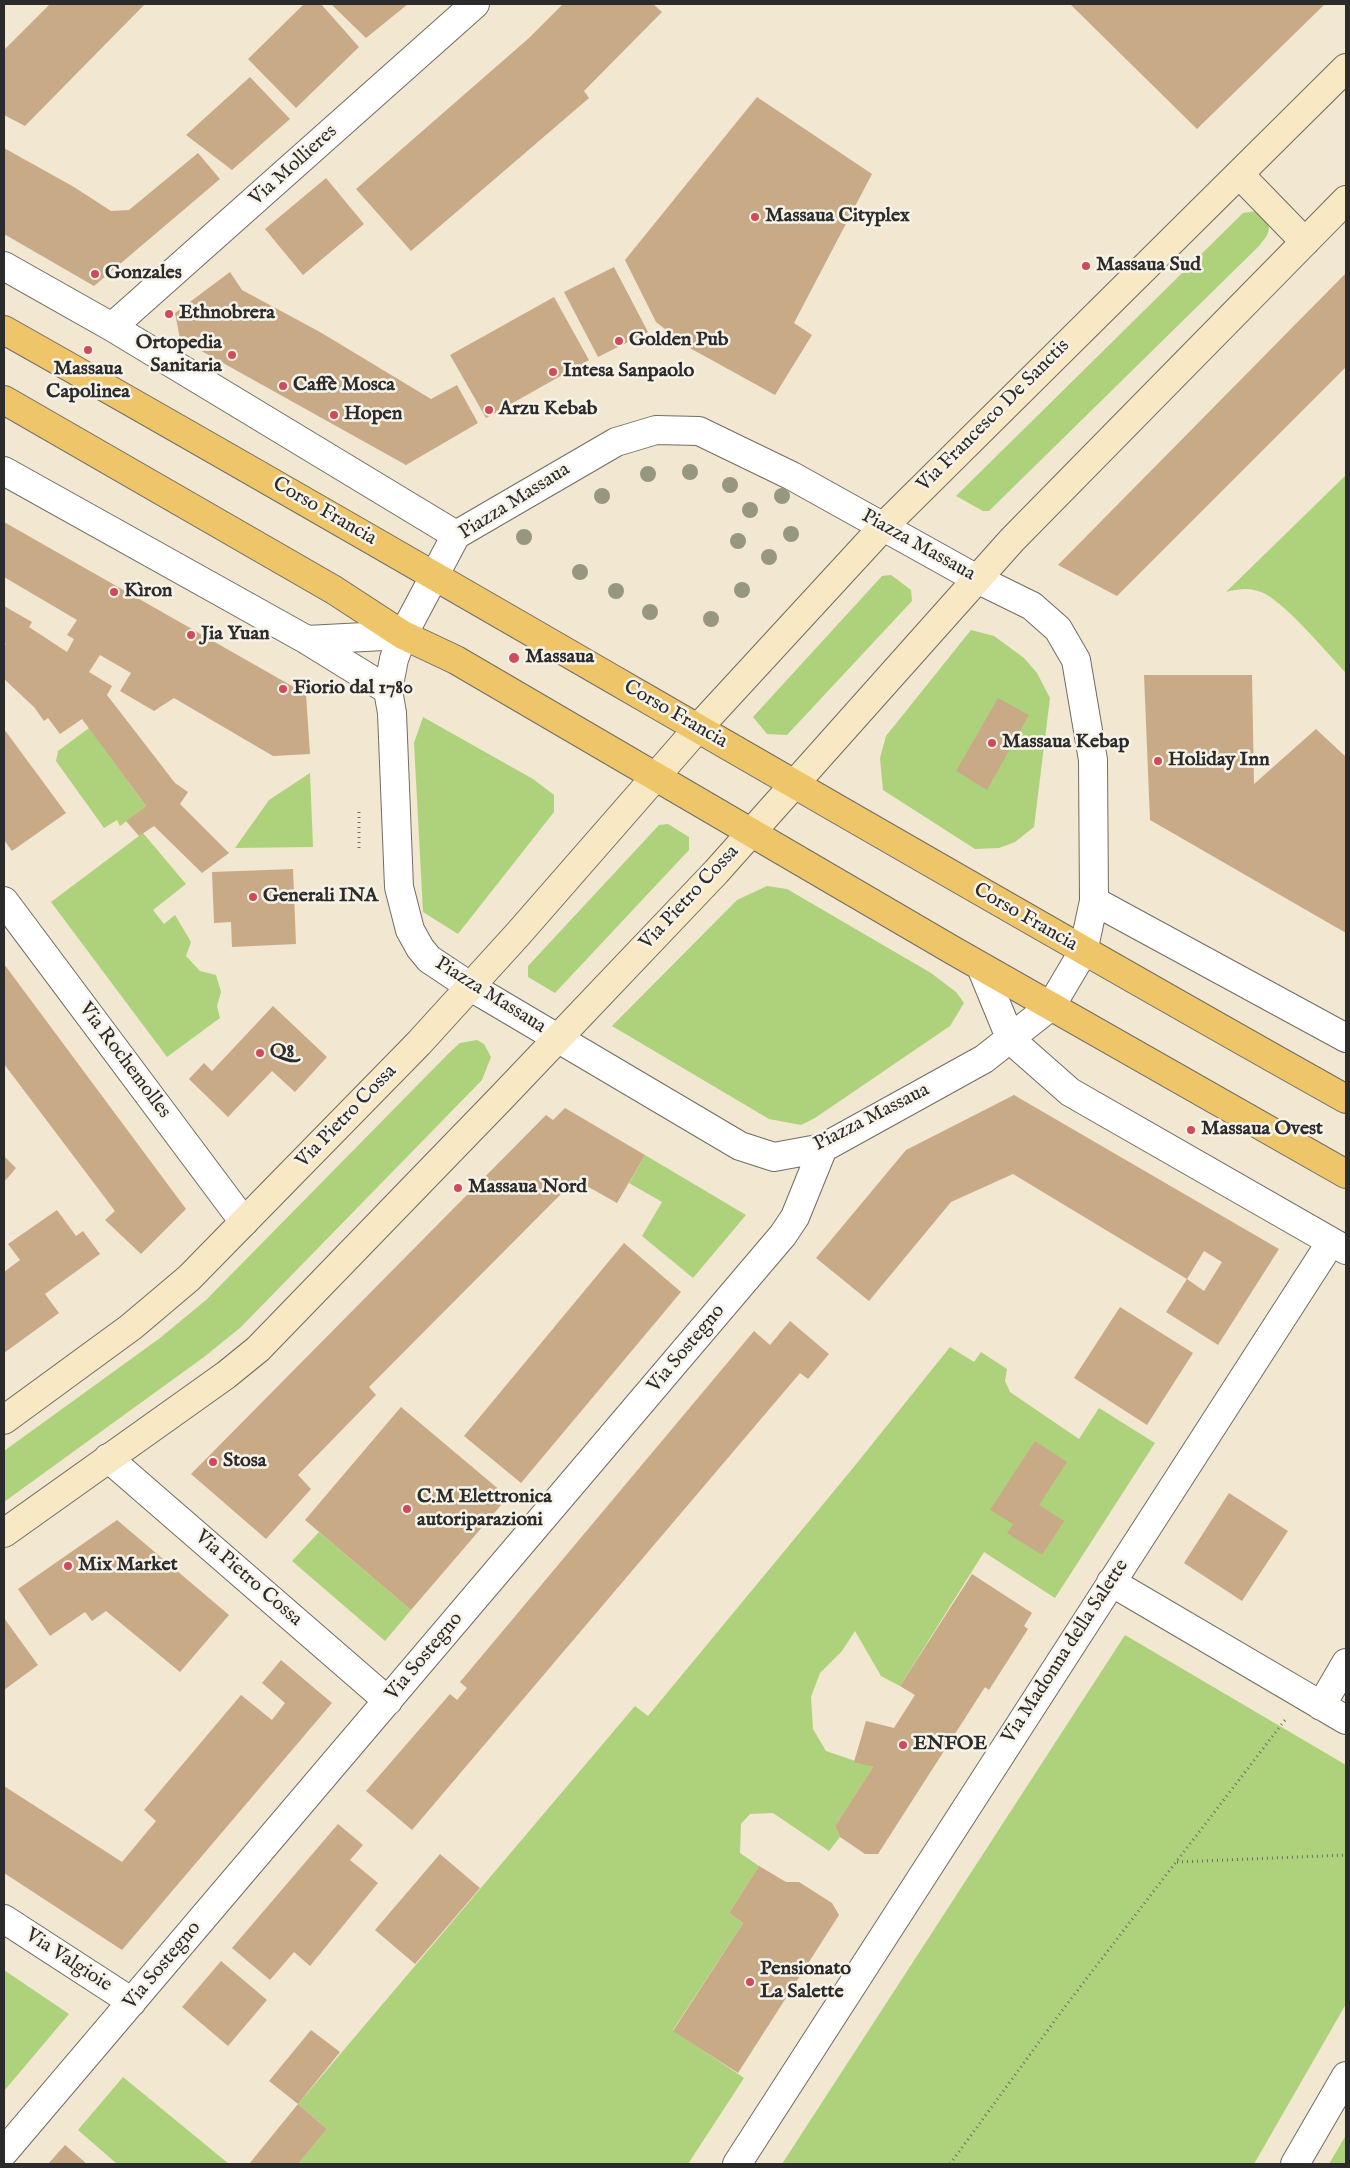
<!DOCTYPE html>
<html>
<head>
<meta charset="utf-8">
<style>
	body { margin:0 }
	#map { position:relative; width:1350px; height:2168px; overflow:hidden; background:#f2e7d0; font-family:"IM FELL English",serif }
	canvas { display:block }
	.frame { position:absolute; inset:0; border:5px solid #2b2b2b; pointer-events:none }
</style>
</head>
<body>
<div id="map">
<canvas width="1350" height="2168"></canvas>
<div class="frame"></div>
</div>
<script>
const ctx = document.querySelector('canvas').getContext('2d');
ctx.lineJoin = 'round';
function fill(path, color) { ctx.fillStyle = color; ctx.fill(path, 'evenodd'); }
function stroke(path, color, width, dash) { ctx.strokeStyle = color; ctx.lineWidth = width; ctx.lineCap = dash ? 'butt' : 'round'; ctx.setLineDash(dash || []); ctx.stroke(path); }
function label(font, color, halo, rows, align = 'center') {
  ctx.font = font + ' "IM FELL English",serif'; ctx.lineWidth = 5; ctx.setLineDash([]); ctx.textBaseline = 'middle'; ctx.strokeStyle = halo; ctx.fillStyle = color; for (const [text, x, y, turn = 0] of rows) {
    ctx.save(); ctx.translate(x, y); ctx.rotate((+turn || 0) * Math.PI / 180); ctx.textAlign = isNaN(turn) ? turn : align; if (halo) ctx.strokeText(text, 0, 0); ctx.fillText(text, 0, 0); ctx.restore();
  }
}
fill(new Path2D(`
	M1256,211L1268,221C1271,233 1266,237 1259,246L989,511H983L956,496L1243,213Z
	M1346,475V673C1327,653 1283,600 1261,592C1249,587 1238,589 1226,592Z
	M891,575L911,590L912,601L787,735L767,734L753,717L882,576Z
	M971,630L994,636L1024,658L1037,673L1050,698L1034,827L1015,842L999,848L975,849L883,790L880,758L886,736Z
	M423,717L533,779L554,795V812L458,934L423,912L414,743Z
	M89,728L146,806L120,826L117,820L104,828L56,761L58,751Z
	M310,773L313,847L235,848L269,800Z
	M668,824L689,837V850L555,993L528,977V966L659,825Z
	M143,833L186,884L153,910L164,924L175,915L191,942L186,956L200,971L216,975L221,992L217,1006L220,1018L167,1057L51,902Z
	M767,886L787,889L931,973L956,992L964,1003L950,1026L815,1118L801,1125L769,1119L612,1026L737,900Z
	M477,1040L484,1044L491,1057L482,1080L241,1327L204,1357L4,1502V1451L160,1338L206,1300L450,1052L460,1043Z
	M645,1155L746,1215L693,1278L642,1236L662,1202L629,1183Z
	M950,1347L974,1362L981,1352L1007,1369L1005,1381L1010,1392L1079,1439L1099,1408L1155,1443L1055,1598L984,1552L900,1686L881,1676L855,1631L842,1651L820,1673L811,1697L813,1729L826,1751L873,1767L835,1826L840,1837L829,1851L773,1813L750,1814L741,1824L740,1853L759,1866L729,1913L743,1923L673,2030L744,2078L688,2164H298L327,2129L298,2104L635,1706L648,1716L853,1468Z
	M319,1532L411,1610L385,1641L292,1561Z
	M1125,1635L1346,1765V2004L1254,2164H782Z
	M4,1970L69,2014L4,2091Z
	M123,2077L229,2164H117L78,2130Z
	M1346,2135V2164H1329Z`), '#aed27c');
fill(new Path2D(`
	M50,4H145L25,126L4,115V50Z
	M304,4H321L359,47L296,108L248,59Z
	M331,4H408L366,38Z
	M563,4H653L662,12L584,91L589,98L411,251L356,189L529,38Z
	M1070,4H1325L1197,129Z
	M250,77L290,119L232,170L186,135Z
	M757,97L872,174L794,323L812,335L775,395L688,347L656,322L625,260Z
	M4,148L74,187L111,211L129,210L198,153L220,179L94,286L4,234Z
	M326,178L364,224L303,275L265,229Z
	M614,267L648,332L598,357L564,292Z
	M230,272L242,290L320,332L431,399L457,385L478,423L406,465L180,339L175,313Z
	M1346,273V367L1117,596L1058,565Z
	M554,297L589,360L486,418L450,355Z
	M4,522L306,694L310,754L273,756L174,698L154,711L120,691L131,673L100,655L89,672L112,686L107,695L175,783L188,792L180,804L229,853L202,873L154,826L139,836L126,821L146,806L82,719L60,734L48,718L44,721L34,707L4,679V645L6,644L4,642V606L32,622L29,627L67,652L74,639L67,635L77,620L4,577Z
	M1144,675H1252L1254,784L1316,729L1346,757V933L1150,820Z
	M998,698L1029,715L987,790L956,771Z
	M4,729L66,813L12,851L4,840Z
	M293,869L296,944L232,947L231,922L214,923L212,872Z
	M4,964L186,1209L141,1254L105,1220L115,1211L4,1064Z
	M273,1006L327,1057L295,1092L272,1071L228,1117L189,1079L204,1063L212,1071Z
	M1014,1095L1279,1249L1218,1345L1166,1312L1187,1279L1204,1291L1222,1262L1204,1251L1187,1279L1013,1174L951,1202L869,1301L816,1258L906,1150Z
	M565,1108L645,1155L617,1203L576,1180L563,1192L369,1387L376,1395L298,1475L311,1489L266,1539L191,1474L546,1115L553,1120Z
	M4,1156L16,1168L4,1182Z
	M57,1210L76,1236L83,1231L100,1254L45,1294L59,1313L4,1353V1272L20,1260L8,1244Z
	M624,1243L681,1292L521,1483L464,1436Z
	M1120,1307L1193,1353L1147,1425L1074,1378Z
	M790,1321L829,1354L808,1379L800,1373L412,1830L366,1791L450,1694L457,1700L467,1688L460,1682L754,1331L770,1345Z
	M401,1407L508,1497L411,1610L305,1520Z
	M1035,1441L1067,1462L1039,1505L1064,1521L1042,1555L1007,1533L1013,1524L990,1510Z
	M1229,1493L1288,1531L1242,1601L1184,1563Z
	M117,1520L229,1615L180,1672L106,1611L92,1621L85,1612L50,1636L18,1589Z
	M972,1574L1032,1613L1024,1626L1028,1629L989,1690L985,1687L878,1854H865L840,1837L835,1826L873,1767L854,1762L866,1721L894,1728L915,1695L900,1686Z
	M4,1618L38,1665L4,1690Z
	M281,1660L332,1703L122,1950L4,1873V1786L122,1862L156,1821L144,1810L241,1695L272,1720L285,1703L262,1683Z
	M338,1824L363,1845L350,1860L378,1883L310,1966L294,1952L270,1980L232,1948Z
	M440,1854L480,1888L415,1964L375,1930Z
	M759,1866L786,1882H799L832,1903L839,1915L738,2073L673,2031L743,1923L729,1913Z
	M221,1961L267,2000L228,2046L182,2007Z
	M311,2030L340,2052L298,2104L269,2081Z
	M298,2104L327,2129L298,2164H249Z
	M65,2145L87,2164H48Z`), '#c9aa87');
const minor = new Path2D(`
	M4,266L112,327L456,535
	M112,327L475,4
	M656,430L699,431L792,476L977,579L1032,606L1058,629L1076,660L1093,760L1094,901L1083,952L1051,1006L984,1059L823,1148L774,1157L740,1146L471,987L429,959L420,948L410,930L399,887L392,713L388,690L394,659L403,635L456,535L616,442Z
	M4,471L307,640L388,690
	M307,640L403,635
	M4,901L244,1222
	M1094,901L1346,1038
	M981,967L1011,1040L1070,1092L1346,1250
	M108,1458L388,1701
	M1111,1582L1346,1720
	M1321,1706L1346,1663
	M4,1919L132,2002
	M4,2152L783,1235L795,1217L823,1148
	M737,2164L1331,1242
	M1295,2164L1346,2076`);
const secondary = new Path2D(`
	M1239,174L1305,242
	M4,1420L131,1327L189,1278L419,1043L519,933L698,728L884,526L1346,68
	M4,1533L226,1375L258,1349L501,1098L716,872L1012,540L1346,200`);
const primary = new Path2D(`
	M4,330C453,583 896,847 1346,1099
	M4,400L334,590L403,635L456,660L954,951L1346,1174`);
stroke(minor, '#716d65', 30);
stroke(secondary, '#716d65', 30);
stroke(primary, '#716d65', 30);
stroke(new Path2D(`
	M359,848V808
	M1177,1862L1346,1855
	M950,2164L1064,2008L1285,1720`), '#716d65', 3, [1, 4]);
stroke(minor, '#fff', 28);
stroke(secondary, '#f8e8c3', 28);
stroke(primary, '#eec569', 28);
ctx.fillStyle = '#979780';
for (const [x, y] of [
	[690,472],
	[648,474],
	[730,485],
	[602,496],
	[782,496],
	[750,510],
	[791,534],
	[524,537],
	[738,541],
	[769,557],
	[580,572],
	[742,590],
	[616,591],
	[650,612],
	[711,619]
]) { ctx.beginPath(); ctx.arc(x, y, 8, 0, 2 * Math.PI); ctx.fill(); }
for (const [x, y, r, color] of [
	[755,217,5,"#d1495b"],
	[1086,266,5,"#d1495b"],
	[95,274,5,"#d1495b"],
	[169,314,5,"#d1495b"],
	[619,341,5,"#d1495b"],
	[88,350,5,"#d1495b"],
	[232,355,5,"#d1495b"],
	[553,372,5,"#d1495b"],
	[283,386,5,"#d1495b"],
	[489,410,5,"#d1495b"],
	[334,415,5,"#d1495b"],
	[114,592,5,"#d1495b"],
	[191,635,5,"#d1495b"],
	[514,658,6,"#d1495b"],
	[283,689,5,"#d1495b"],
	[992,743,5,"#d1495b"],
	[1158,761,5,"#d1495b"],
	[253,897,5,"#d1495b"],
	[260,1053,5,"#d1495b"],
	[1191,1130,5,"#d1495b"],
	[458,1188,5,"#d1495b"],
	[213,1462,5,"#d1495b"],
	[407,1509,5,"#d1495b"],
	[68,1566,5,"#d1495b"],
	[903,1745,5,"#d1495b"],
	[750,1982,5,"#d1495b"]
]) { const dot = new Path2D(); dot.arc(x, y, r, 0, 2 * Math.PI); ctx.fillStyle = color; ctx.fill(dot); stroke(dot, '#f7f3e8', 2); }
label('20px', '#2b2b2b', '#f7f3e8', [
	["Via Mollieres",294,166,-42],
	["Via Francesco De Sanctis",994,416,-45],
	["Piazza Massaua",515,502,-32],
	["Corso Francia",324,512,30],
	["Piazza Massaua",918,546,29],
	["Corso Francia",675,715,30],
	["Via Pietro Cossa",690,898,-47],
	["Corso Francia",1025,918,30],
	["Piazza Massaua",490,996,32],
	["Via Rochemolles",124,1061,53],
	["Via Pietro Cossa",347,1117,-46],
	["Piazza Massaua",872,1118,-27],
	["Via Sostegno",687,1349,-50],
	["Via Pietro Cossa",248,1579,41],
	["Via Madonna della Salette",1066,1652,-57],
	["Via Sostegno",425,1657,-50],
	["Via Valgioie",68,1961,33],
	["Via Sostegno",163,1966,-50]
]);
label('bold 20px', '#2b2b2b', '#f7f3e8', [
	["Massaua Cityplex",765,217],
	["Massaua Sud",1096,266],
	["Gonzales",105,274],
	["Ethnobrera",179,314],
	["Golden Pub",629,341],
	["Ortopedia",222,344,"right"],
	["Sanitaria",222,367,"right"],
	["Massaua",88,370,"center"],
	["Capolinea",88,393,"center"],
	["Intesa Sanpaolo",563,372],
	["Caffè Mosca",293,386],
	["Arzu Kebab",499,410],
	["Hopen",344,415],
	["Kìron",124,592],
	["Jia Yuan",201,635],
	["Massaua",525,658],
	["Fiorio dal 1780",293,689],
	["Massaua Kebap",1002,743],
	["Holiday Inn",1168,761],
	["Generali INA",263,897],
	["Q8",270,1053],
	["Massaua Ovest",1201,1130],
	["Massaua Nord",468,1188],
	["Stosa",223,1462],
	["C.M Elettronica",417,1498],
	["autoriparazioni",417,1521],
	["Mix Market",78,1566],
	["ENFOE",913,1745],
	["Pensionato",760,1970],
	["La Salette",760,1993]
], 'left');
</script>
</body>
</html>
